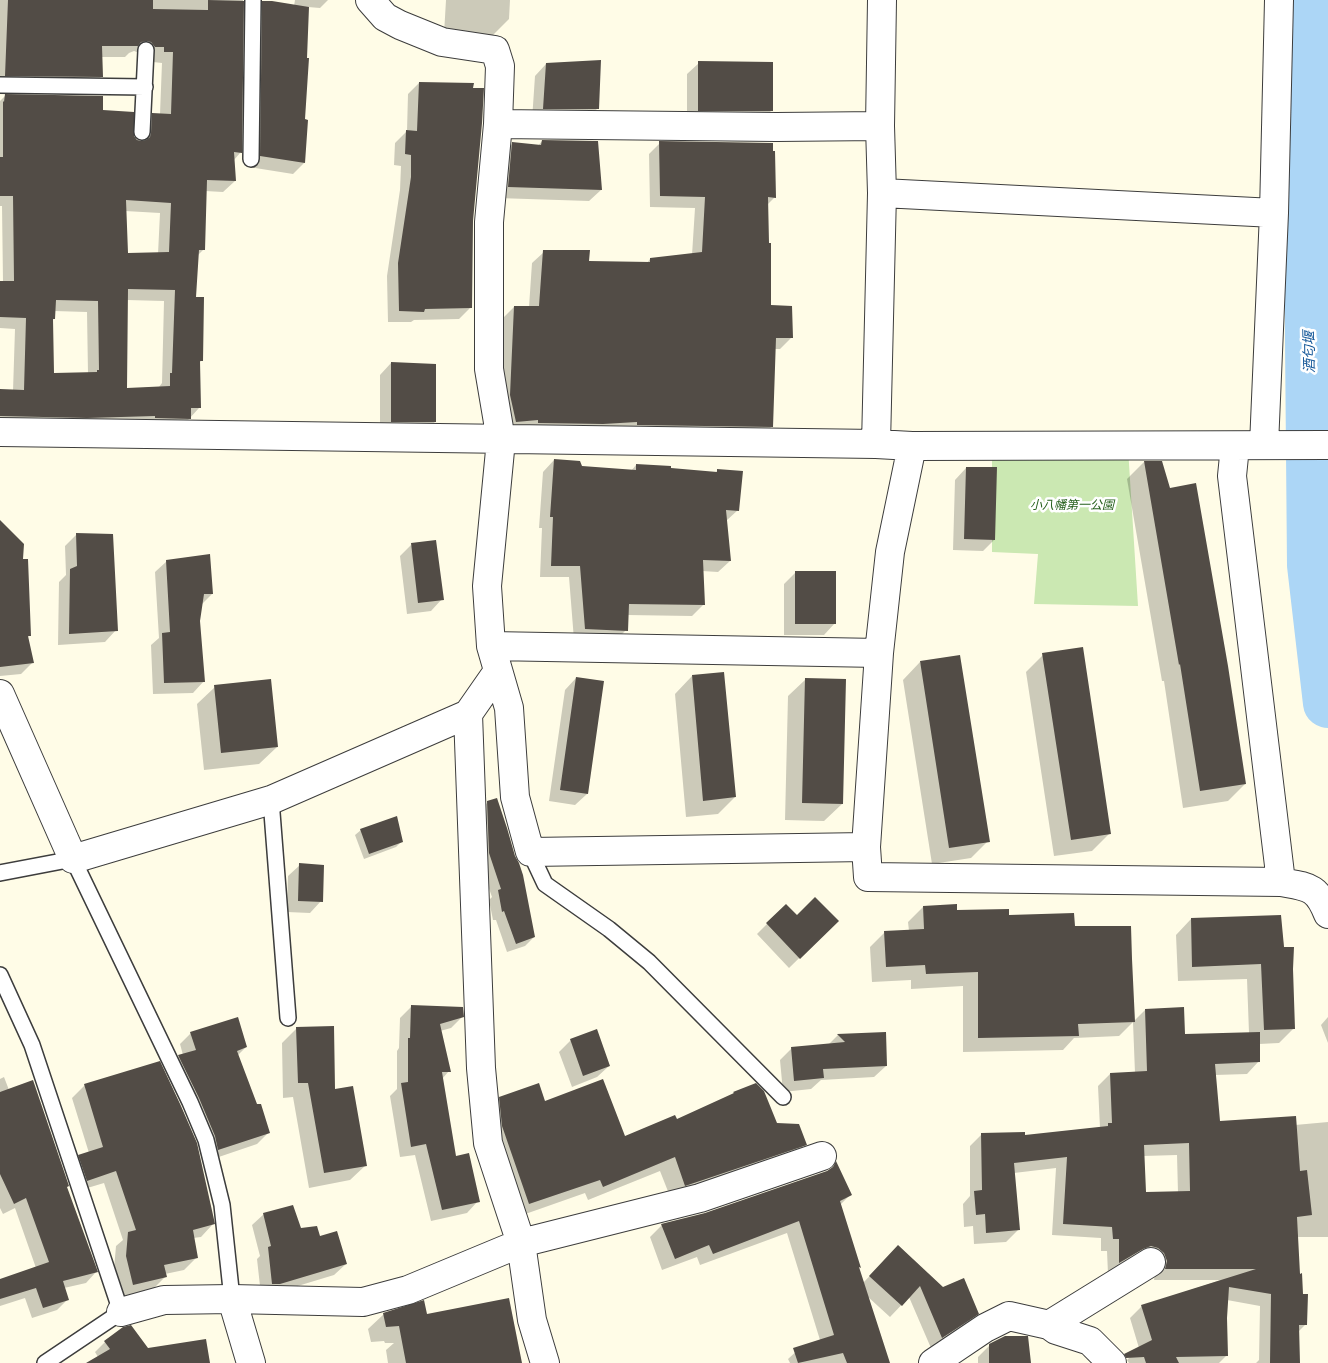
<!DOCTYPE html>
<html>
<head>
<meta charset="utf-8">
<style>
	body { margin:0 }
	canvas { display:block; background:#fffce7 }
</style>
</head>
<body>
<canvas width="1328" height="1363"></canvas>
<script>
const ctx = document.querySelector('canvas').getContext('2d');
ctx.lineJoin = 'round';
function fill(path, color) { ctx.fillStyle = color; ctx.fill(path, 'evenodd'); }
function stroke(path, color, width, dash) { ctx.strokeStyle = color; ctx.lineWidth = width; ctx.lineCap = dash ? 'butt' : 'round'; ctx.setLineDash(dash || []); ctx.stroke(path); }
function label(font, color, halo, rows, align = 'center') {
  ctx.font = font + ' Bitter,"Noto Sans JP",serif'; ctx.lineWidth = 5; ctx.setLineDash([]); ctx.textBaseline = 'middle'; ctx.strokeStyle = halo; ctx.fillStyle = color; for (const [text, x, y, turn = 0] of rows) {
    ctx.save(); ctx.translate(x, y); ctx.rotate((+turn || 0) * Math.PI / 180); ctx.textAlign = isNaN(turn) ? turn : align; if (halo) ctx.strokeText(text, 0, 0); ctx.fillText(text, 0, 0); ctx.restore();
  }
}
fill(new Path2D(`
	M992,446L1128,448L1138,606L1034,604L1038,554L992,552Z`), '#cbe8b2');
fill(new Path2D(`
	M0,0H243L240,153L234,160L235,181L223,192L205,191L204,249L197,256L195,298L202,360L199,363V408L179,430L0,427V390L13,391L15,329L0,328V282H3L2,206H0V101L5,96L102,111L137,141L141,142L142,125L153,114H160L162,63L153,62V58L134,51L129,53L125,57H101V77L90,88L0,87ZM125,211L160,213L158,254H126ZM127,300L164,301L162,383L159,387L126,389ZM54,311L87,312L88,374L52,375V320L54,319Z
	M295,0H328L320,8L308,7L303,121L304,163L293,174L249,167L251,13L263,1L294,6Z
	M446,0H510L509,19L492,36L444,34Z
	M699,63L771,111L760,122L687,121V74Z
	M546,64L597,109L586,120H532L535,76Z
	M419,83L472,89V220L470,308L459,319L414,320L411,322H388L387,276L400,190L401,166L394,165L395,143L407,131L408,94Z
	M542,141L601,190L589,201L497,198L501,155L513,143L538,146Z
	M660,143L775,197L767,205L769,306L791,338L780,349H774L772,426L761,438L505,433L499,407L503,318L514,307H529L532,263L544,252L588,262L647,263L650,259L692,255L695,208L650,207L649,154Z
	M391,363L435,422L423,433H380V375Z
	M554,460L581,467L631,471L636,465L715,473L718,470L738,510L726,521L730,561L718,572L702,571L703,605L692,616L627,615L626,630L615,641L574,640L569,577H540L542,528H539L543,472Z
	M1144,462L1169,490L1245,784L1228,801L1183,808L1164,681H1162L1127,479Z
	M966,468L994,540L983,551L953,550L955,480Z
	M77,534L116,630L105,642L58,645L59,582L66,575L65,546Z
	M0,535L22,560L30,635L27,638L33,662L21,674L0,676Z
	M411,545L442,599L431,611L407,614L400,556Z
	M167,561L212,594L201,605L199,621L204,681L193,693L153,694L151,645L159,638L155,572Z
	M795,573L835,623L824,635H784V584Z
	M1043,655L1110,833L1092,851L1054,856L1026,672Z
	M920,662L988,841L971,858L932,864L903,680Z
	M692,676L735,797L718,814L686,817L675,694Z
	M576,678L587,794L575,805L549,801L565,690Z
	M806,679L842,804L824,821L785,820L788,696Z
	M215,687L277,747L259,764L204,770L197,704Z
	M488,802L534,937L525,946L507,952L496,920H493L489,900L492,897L480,863L479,811Z
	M361,830L402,841L396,847L364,859L355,835Z
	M300,865L321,901L310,913L287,912L288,876Z
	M786,905L797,917L837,921L789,968L757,934Z
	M923,907L1008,916L1074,927L1134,1021L1145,1010L1184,1036L1249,1033L1247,979L1178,981L1176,935L1191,919L1280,916L1294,1028L1279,1043L1259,1044V1061L1247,1074L1215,1075L1219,1122L1295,1125L1328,1122V1237H1297L1298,1275L1306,1324L1298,1332L1299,1363H1256L1259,1360L1260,1306L1227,1300V1355L1219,1363H1129L1127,1360L1139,1348L1130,1318L1142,1306L1221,1280H1154L1155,1274H1108L1107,1251H1101V1238L1052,1235L1056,1168L1014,1173L1018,1230L1006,1242L974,1244L973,1226L964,1227L963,1204L970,1196V1146L982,1134L1024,1137L1100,1128L1098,1086L1110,1074L1135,1073L1133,1022L1119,1036L1074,1038L1063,1050L963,1052V986L911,989V980L872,982L870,947L885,932L909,931L908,922ZM1177,1155L1178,1193L1144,1194L1143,1156Z
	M412,1006L462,1017L451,1028L440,1031L449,1071L442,1079L455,1158L478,1201L467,1213L431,1221L415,1155L400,1157L390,1096L397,1089V1051L399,1048L400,1018Z
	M1328,1017V1043L1321,1025Z
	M297,1028L366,1165L350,1180L309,1188L293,1097L283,1098L282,1043Z
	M191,1033L246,1047L237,1056L256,1105L269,1132L257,1144L207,1161L204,1148L167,1068L179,1056L183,1055L180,1044Z
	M885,1033L886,1066L874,1077L821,1080L811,1089L783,1092L780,1060L792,1048L828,1045L838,1035Z
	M571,1040L609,1066L597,1077L572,1087L559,1052Z
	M4,1077L9,1090L66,1188L96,1272L86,1283L64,1288L68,1299L57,1310L32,1318L25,1298L0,1306V1280L36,1268L15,1208L3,1214L0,1208V1079Z
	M756,1084L776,1124L805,1144L791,1159L671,1199L660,1171L588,1200L585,1193L514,1218L485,1113L500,1098L544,1103L625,1137L677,1121L730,1096L734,1093Z
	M85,1085L213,1224L201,1237L193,1238L197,1257L184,1270L165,1274L166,1276L153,1289L121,1297L114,1269L116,1246L123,1240L104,1183L74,1192L66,1168L79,1156L89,1153L72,1098Z
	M836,1163L850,1195L840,1205L863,1283L887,1258L943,1288L978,1313L966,1325L931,1348L909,1297L890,1317L867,1296L888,1363H790L788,1359L801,1347L820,1340L787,1233L700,1265L697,1257L662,1270L650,1237L662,1225L705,1214L827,1172Z
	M264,1214L319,1238L346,1264L334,1275L268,1295H261L257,1259L260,1256L252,1225Z
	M384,1314L426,1318L520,1363H388L386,1350L394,1343H385L384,1341L371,1342L368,1329Z
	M123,1328L147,1350L208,1363H89L98,1357L95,1352L105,1342Z
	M990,1345L1029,1363H978V1357Z`), '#0003');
stroke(new Path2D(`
	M1307,0L1312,565L1328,703`), '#acd6f6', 50);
fill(new Path2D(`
	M8,0H153V9L208,10V0L244,1L242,153L234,152L236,181L207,180L205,250H199L196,297H204L203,361H200L201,408H191V419L155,418V416L87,418L0,416V389L24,390L26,318L0,317V281H14L13,196H0V157H3V101L4,102L5,94L103,96V110L134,112V136L137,140L142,141L146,140L150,137L151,133L152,113L171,114L173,52H164V47H155L151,42L147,41L141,42L138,46H102L103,77L5,76ZM126,200L171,203L169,252L128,253ZM128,289L175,290L172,373H170V386L127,388ZM56,300L98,301L99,370H97V372L54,373L53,319H55Z
	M262,1H272L309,7L307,58H309L305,119L308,120L305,163L260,156Z
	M601,60L599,109H543L546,63Z
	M698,61L773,62V111H698Z
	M419,82L474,83L473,88H484L482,123L473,221L472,308L425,309L424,312L399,311L398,263L411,177V155L405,154L406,130L417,131Z
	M542,140L598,141L602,190L508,187L512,142L541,145Z
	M659,141L773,143V151H775L776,198L768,197L769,243H771V305L792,306L793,338H776L773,427L637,425V422L603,424L538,423V420L516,422L510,395L514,306H539L543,250H590L589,261L650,262V258L702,252L705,197L660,196Z
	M391,362L436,364V422H391Z
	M554,459L580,461L582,466L636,470V464L671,466V468L717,472V469L743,471L739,511L726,510L731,561L703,560L705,605L629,604L628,631L585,629L580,566H551L553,517H550Z
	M1144,461H1162L1170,488L1196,483L1228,666L1246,784L1200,791L1180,664L1179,665Z
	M966,467H997L995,540L964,539Z
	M0,520L24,544L23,559H28L31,636H28L34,663L0,667Z
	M76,533L113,534L118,631L69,634L70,569L77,566Z
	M436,540L444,600L418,603L411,543Z
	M210,554L213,594H204L200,621L205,682L164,683L162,633L170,632L166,560Z
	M795,571H836V624H795Z
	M1083,647L1111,834L1071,840L1042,653Z
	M960,655L990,842L949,848L920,661Z
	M724,672L736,797L703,801L692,675Z
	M576,677L604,681L588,794L560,790Z
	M805,678L846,679L843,804L802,803Z
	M271,679L278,747L221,753L214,685Z
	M497,798L507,828L515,856L519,863L523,875L535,937L516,944L504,911L502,912L498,890L501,889L489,853L487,801Z
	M397,816L403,842L369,854L360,829Z
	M299,863L324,865L323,902L298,901Z
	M815,897L839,921L800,959L766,923L786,904L797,915Z
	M957,904V910L1009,909V915L1074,913L1075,926H1131L1132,959L1135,1022L1078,1024L1079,1036L978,1038V972L926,974L925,965L886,967L884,931L924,929L923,906Z
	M1281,915L1284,947H1294L1293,969L1295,1029L1264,1030L1261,964L1192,967L1191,918Z
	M411,1005L463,1007L464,1017L440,1024L451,1072H442L456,1156L469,1153L480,1202L442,1210L426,1144L411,1147L401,1083L408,1082V1038H410Z
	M1184,1007L1185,1034L1260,1032V1062L1215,1064L1220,1121L1296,1116L1300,1171L1307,1170L1312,1215L1297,1217L1300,1274L1302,1273L1303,1294H1308L1307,1325H1299L1300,1363H1270L1271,1294L1229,1287L1227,1318L1228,1356L1176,1357L1179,1363H1146L1144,1357L1126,1358L1124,1354L1152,1340L1141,1305L1256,1269H1165L1167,1261L1164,1253L1158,1248L1151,1246L1143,1249L1119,1263V1239H1113L1112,1227L1063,1224L1067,1157L1014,1163L1020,1230L986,1233L985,1214L976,1215L974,1191L982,1190L981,1133L1025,1132V1135L1108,1126V1123H1112L1110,1073L1147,1071L1145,1009ZM1189,1143L1190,1191L1146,1192L1144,1145Z
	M238,1017L247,1047L237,1051L257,1104H261L270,1133L218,1150L215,1136L199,1098L178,1055L196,1050L190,1032Z
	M334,1026L335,1089L353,1086L367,1166L324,1173L308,1083H298L296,1027Z
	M597,1029L610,1066L583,1076L570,1039Z
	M886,1032L887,1066L823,1069L824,1078L794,1081L791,1047L845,1042L837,1034Z
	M160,1061L181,1106L197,1143L215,1224L193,1230L198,1258L164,1265L167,1277L133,1285L126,1256L128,1232L136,1230L116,1171L87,1181L78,1155L103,1147L84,1084Z
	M603,1079L625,1136L675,1115L677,1119L734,1093L733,1092L756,1083L764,1091L777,1123L799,1124L807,1145L685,1186L675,1157L603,1187L600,1180L529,1204L502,1126L499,1097L539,1083L545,1101Z
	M33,1080L69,1186L67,1187L98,1272L63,1281L69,1300L43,1308L36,1288L0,1299V1279L49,1262L26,1198L14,1204L0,1174V1092Z
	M836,1161L852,1195L840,1201L861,1268L859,1267L890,1363H847L843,1353L798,1363L793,1348L834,1335L799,1221L713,1254L709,1245L675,1259L661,1224L705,1213L827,1171L833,1167Z
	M293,1205L301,1228L317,1226L320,1236L337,1231L347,1264L280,1284H272L268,1247L271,1246L263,1213Z
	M898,1245L943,1287L964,1278L979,1314L942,1338L920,1286L902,1306L869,1276Z
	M509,1298L522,1363H406L399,1326L386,1327L383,1313L424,1300L427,1314Z
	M131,1325L148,1348L206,1339L210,1363H86L110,1349L104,1341L123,1327Z
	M1005,1336H1028L1031,1363H989V1344Z`), '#524c46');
const service = new Path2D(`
	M0,85L145,87
	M142,132L146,50
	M251,159L253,0
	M271,800L288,1018
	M530,852L545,884L609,929L649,962L783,1097
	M0,873L73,859L190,1102L206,1140L222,1205L232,1299
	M0,975L32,1045L121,1312L45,1363`);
const minor = new Path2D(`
	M370,0L385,17L400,25L442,42L495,50L500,66L498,124L489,222V369L501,440L487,586L491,646L509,708L515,797L530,852L866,847
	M498,124L776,127L880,126
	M882,193L1274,213
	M0,432L876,444L912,446L1328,445
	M876,444L882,193L880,126L882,0
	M1264,445L1274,213L1279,0
	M912,446L890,552L879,653L866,847L868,877L1281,882L1232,476L1235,446
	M491,646L879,653
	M0,694L73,859L271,800L468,714L481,1068L488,1143L521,1243L532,1320L545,1363
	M468,714L498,671
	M1281,882C1308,887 1317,886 1328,914
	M232,1299L251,1363
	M121,1312L164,1300L232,1299L363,1302L408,1290L521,1243L700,1198L822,1156
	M1049,1325L1151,1262
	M933,1363L985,1328L1009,1316L1049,1325L1056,1330L1090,1341L1112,1363`);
stroke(service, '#3d3d3d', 18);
stroke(minor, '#3d3d3d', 30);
stroke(service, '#fff', 15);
stroke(minor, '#fff', 28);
label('italic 12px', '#26601c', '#fff', [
	["小八幡第一公園",1072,506]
]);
label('italic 14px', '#155899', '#fff', [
	["酒匂堰",1310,352,-91]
]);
</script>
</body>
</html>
